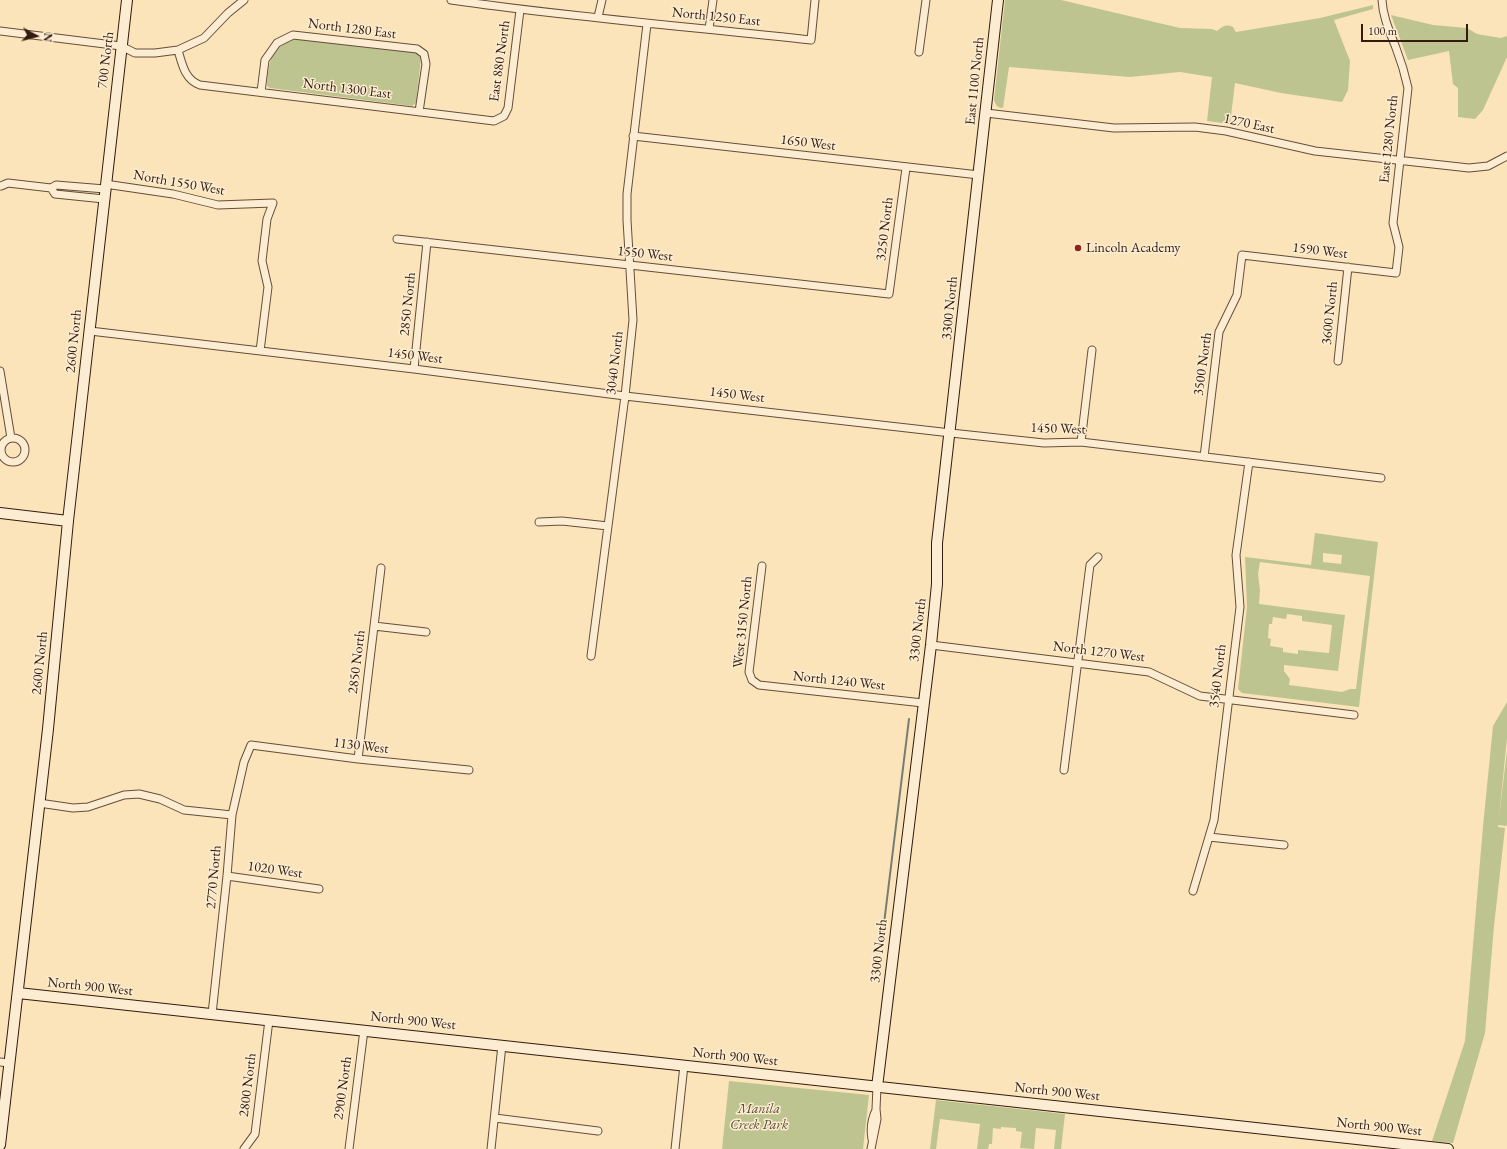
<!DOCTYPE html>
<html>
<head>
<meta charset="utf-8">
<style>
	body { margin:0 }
	#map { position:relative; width:1507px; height:1149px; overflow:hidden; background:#fbe4ba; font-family:"EB Garamond",serif }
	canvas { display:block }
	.north { position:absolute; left:16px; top:16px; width:40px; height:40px; -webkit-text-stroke:3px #fcedd2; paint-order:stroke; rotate:97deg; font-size:11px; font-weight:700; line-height:16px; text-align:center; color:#331b0f }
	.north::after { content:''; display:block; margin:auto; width:14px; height:18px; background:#331b0f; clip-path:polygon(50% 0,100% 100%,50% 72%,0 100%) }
	.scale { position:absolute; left:1361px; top:24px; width:107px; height:18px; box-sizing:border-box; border:2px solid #331b0f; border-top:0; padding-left:5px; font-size:12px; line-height:14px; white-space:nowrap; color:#331b0f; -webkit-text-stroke:3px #fcedd2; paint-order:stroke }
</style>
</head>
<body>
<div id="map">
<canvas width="1507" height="1149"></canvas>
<div class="north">N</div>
<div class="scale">100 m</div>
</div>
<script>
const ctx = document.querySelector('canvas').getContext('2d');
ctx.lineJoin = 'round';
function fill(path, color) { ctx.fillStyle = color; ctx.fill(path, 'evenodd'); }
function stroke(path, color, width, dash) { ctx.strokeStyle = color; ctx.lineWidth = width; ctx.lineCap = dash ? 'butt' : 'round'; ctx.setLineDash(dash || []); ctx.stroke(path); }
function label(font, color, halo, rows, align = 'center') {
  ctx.font = font + ' "EB Garamond",serif'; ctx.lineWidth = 3; ctx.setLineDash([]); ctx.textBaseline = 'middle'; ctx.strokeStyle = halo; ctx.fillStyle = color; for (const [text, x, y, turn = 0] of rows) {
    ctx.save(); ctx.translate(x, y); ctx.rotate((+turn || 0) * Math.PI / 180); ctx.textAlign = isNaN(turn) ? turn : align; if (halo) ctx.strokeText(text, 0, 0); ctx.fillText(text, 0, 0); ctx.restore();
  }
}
fill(new Path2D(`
	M1005,0H1061L1180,28L1212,29L1217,31C1223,26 1226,24 1233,27L1236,32L1320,18L1373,5V9L1334,20L1350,61L1348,90L1342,102L1281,93L1235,83L1230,124L1207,121L1212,77L1180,72L1130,77L1009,67L1003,108C997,108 996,105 994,100Z
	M1391,15L1433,25L1467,28L1477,34L1501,38L1507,36V57L1483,110L1475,119L1458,117V88L1453,84L1449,51L1408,60Z
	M295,39L417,53L421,58L416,103L412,106L270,88L267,86V83C269,61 271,47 295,39Z
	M1315,533L1378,542L1359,707L1242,693L1238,689L1247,607L1245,557L1311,565ZM1323,553L1342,555L1341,564L1323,562ZM1260,562L1370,576L1356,689H1350L1342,692L1289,685L1290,679L1284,671V665L1338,671L1345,615L1259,604L1260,590L1258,574ZM1287,614L1302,616V621L1332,625L1329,653L1298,650V654L1283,652V648L1270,646L1271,639L1268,638L1269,624H1272L1273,617L1286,619Z
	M1507,702V738L1499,817L1507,751V826L1498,825V827L1505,828L1494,926L1485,1033L1453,1143L1432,1141L1465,1041L1483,826L1493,726Z
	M729,1081L869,1095L863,1149H722Z
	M936,1100L1065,1114L1061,1149H1054L1056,1130L1036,1128L1034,1149L1020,1148L1022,1132L1016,1131V1128L1001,1127V1129L993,1128L992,1144H989L988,1149H977L980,1124L940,1119L936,1149H930Z`), '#bec490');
stroke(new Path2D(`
	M882,940L909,719`), '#757c74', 2);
const street = new Path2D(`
	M451,0C571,17 691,27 811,40L815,0
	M598,17L602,0
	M709,29L713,0
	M0,31L121,46L135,53H155L178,50L204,38L228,13L244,0
	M178,50C182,64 185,80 200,85L494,121L504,116L508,108L520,10
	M919,52L926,0
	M261,92L265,60L277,43L293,35L417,49L424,54L426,64L419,112
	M986,113L1114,128L1195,127L1226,131L1315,151L1469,168L1488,166L1507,156
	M633,136L979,175
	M105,184L173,194L218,205L273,203L267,219L262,261L268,287L260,351
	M1,186L8,183L51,188L56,185L105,189
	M51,188L55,194L104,199
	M397,239L889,294L906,168
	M90,331L414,369L625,396L951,433L1044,443L1081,442L1381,478
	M1338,361L1348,267
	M414,369L427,242
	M0,371L11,438
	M1 450a12 12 0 1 1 24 0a12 12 0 1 1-24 0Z
	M1081,442L1092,350
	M1204,457L1219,332L1237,295L1242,255L1396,273L1399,247L1393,223L1408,88C1405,74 1401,61 1396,48C1390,32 1383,18 1382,0
	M539,522L562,521L608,526
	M762,566L749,672L752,680L759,685L923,703
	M374,626L426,632
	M931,645L1149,672L1200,696L1354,715
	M591,656L625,396L633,320L627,220V194L647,24
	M358,759L381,568
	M1064,770L1090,565L1098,557
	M39,803L73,808L88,807L124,795L139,794L160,799L184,810L232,815
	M1209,837L1284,845
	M227,876L319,889
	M1193,891L1214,820L1240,607L1236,555L1249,462
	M212,1014L227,876L232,815L244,762L251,745L358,759L469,770
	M0,1062L9,1063
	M495,1118L598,1131
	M872,1139C870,1128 871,1120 876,1110
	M244,1149L255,1134L269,1020
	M349,1149L364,1030
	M491,1149L502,1045
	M675,1149L684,1065
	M871,1149L877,1119L876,1109L877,1087`);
const secondary = new Path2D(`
	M0,513L68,521
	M18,993L1448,1149
	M877,1087L931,645L937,584V543L998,0
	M0,1145L48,729L68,521L127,0`);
stroke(street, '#654d3a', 9);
stroke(secondary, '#331b0f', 12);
stroke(street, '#fcedd2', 7);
stroke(secondary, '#fcedd2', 10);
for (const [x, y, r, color] of [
	[1078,248,4,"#8f2418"]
]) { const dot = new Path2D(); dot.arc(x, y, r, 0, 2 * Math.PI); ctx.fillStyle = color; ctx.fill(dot); stroke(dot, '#fcedd2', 1.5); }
label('14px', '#331b0f', '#fcedd2', [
	["North 1250 East",716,17,6],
	["North 1280 East",352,29,7],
	["700 North",106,60,-83],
	["East 880 North",500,61,-82],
	["East 1100 North",975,81,-84],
	["North 1300 East",347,89,7],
	["1270 East",1249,124,12],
	["East 1280 North",1389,139,-84],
	["1650 West",808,143,7],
	["North 1550 West",179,183,10],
	["3250 North",885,229,-83],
	["1590 West",1320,251,7],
	["1550 West",645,254,6],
	["2850 North",408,304,-84],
	["3300 North",950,308,-84],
	["3600 North",1330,313,-84],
	["2600 North",74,341,-84],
	["1450 West",415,356,7],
	["3040 North",615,363,-83],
	["3500 North",1203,364,-82],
	["1450 West",737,395,7],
	["1450 West",1058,429,2],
	["West 3150 North",743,622,-84],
	["3300 North",918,630,-83],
	["North 1270 West",1099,652,7],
	["2850 North",357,662,-83],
	["2600 North",40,663,-84],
	["3540 North",1218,676,-83],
	["North 1240 West",839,681,6],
	["1130 West",361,746,7],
	["1020 West",275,870,8],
	["2770 North",214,877,-85],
	["3300 North",879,951,-83],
	["North 900 West",90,987,6],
	["North 900 West",413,1021,6],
	["North 900 West",735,1057,6],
	["2800 North",248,1085,-83],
	["2900 North",343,1088,-82],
	["North 900 West",1057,1092,6],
	["North 900 West",1379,1127,6]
]);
label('14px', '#331b0f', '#fcedd2', [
	["Lincoln Academy",1086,248]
], 'left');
label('italic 14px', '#5d4e36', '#fcedd2', [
	["Manila",759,1109],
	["Creek Park",759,1125]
]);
</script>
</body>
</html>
